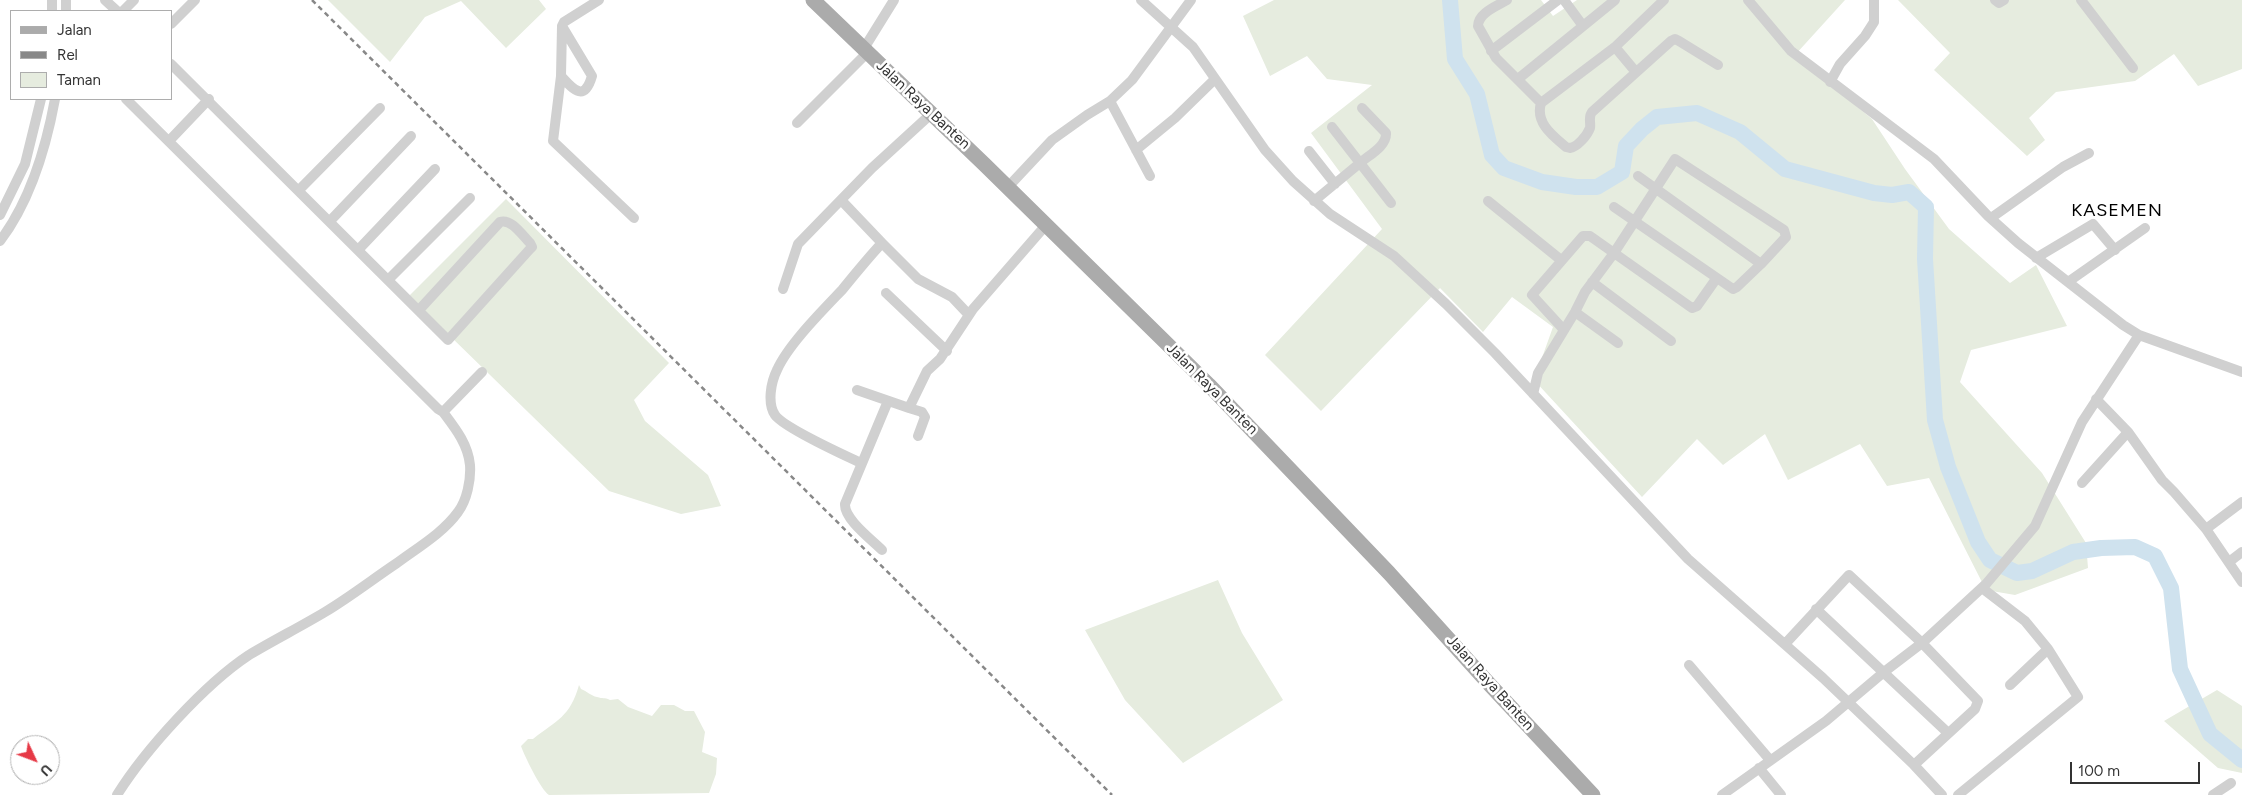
<!DOCTYPE html>
<html>
<head>
<meta charset="utf-8">
<style>
	body { margin:0 }
	#map { position:relative; width:2242px; height:795px; overflow:hidden; background:#fff; font-family:Figtree,sans-serif }
	canvas { display:block }
	.legend { position:absolute; left:10px; top:10px; width:162px; height:90px; box-sizing:border-box; background:#fff; border:1px solid #adadad; margin:0; padding:6px 9px; list-style:none; font-size:15px; color:#333 }
	.legend li { display:flex; align-items:center; gap:10px; height:25px }
	.legend b { width:25px; border:1px solid #adadad }
	.north { position:absolute; left:10px; top:735px; width:50px; height:50px; box-sizing:border-box; background:#fff; border:1px solid #adadad; border-radius:50%; rotate:133deg; font-size:14px; font-weight:700; line-height:20px; text-align:center; color:#333 }
	.north::after { content:''; display:block; margin:auto; width:18px; height:22px; background:#e63946; clip-path:polygon(50% 0,100% 100%,50% 72%,0 100%) }
	.scale { position:absolute; left:2070px; top:762px; width:130px; height:22px; box-sizing:border-box; border:2px solid #333; border-top:0; padding-left:6px; font-size:15px; line-height:18px; white-space:nowrap; color:#333; -webkit-text-stroke:4px #fff; paint-order:stroke }
</style>
</head>
<body>
<div id="map">
<canvas width="2242" height="795"></canvas>
<ul class="legend">
<li><b style="height:6px;background:#ababab"></b>Jalan</li>
<li><b style="height:6px;background:#888"></b>Rel</li>
<li><b style="height:14px;background:#e6ecdf"></b>Taman</li>
</ul>
<div class="north">U</div>
<div class="scale">100 m</div>
</div>
<script>
const ctx = document.querySelector('canvas').getContext('2d');
ctx.lineJoin = 'round';
function fill(path, color) { ctx.fillStyle = color; ctx.fill(path, 'evenodd'); }
function stroke(path, color, width, dash) { ctx.strokeStyle = color; ctx.lineWidth = width; ctx.lineCap = dash ? 'butt' : 'round'; ctx.setLineDash(dash || []); ctx.stroke(path); }
function label(font, color, halo, rows, align = 'center') {
  ctx.font = font + ' Figtree,sans-serif'; ctx.lineWidth = 5; ctx.setLineDash([]); ctx.textBaseline = 'middle'; ctx.strokeStyle = halo; ctx.fillStyle = color; for (const [text, x, y, turn = 0] of rows) {
    ctx.save(); ctx.translate(x, y); ctx.rotate((+turn || 0) * Math.PI / 180); ctx.textAlign = isNaN(turn) ? turn : align; if (halo) ctx.strokeText(text, 0, 0); ctx.fillText(text, 0, 0); ctx.restore();
  }
}
fill(new Path2D(`
	M328,0H539L546,9L506,48L461,1L425,17L390,62Z
	M1274,0H1541L1553,16L1577,0H1845L1795,55L1872,119L1905,169L1949,229L2010,283L2036,265L2067,326L1971,350L1960,382L2042,473L2086,543L2088,568L2015,595L1986,590L1929,478L1887,486L1860,444L1788,480L1765,434L1723,465L1697,439L1642,497L1534,380L1553,327L1512,297L1483,332L1440,288L1321,411L1265,355L1382,229L1311,133L1372,85L1327,79L1307,56L1270,76L1243,16Z
	M1898,0H2242V69L2198,86L2174,54L2135,81L2056,92L2029,118L2045,140L2027,156L1934,70L1950,53Z
	M506,199L669,363L634,400L645,421L708,475L721,506L681,514L609,491L409,296Z
	M1218,580L1242,633L1283,700L1183,763L1125,700L1085,630Z
	M579,685L581,689C587,691 591,696 597,697C603,699 604,697 610,700L618,699L628,707L652,716L661,705H674L685,711H694L705,732L702,752L717,758L716,774L709,793L549,795C541,790 524,755 521,746L528,739H533C557,720 570,717 579,685Z
	M2217,690L2242,706V773L2218,768L2164,721Z`), '#e6ecdf');
stroke(new Path2D(`
	M1450,0L1455,59L1477,94L1492,155L1504,168L1542,182L1576,187H1597L1622,172L1626,146L1642,129L1657,117L1697,113L1740,132L1785,169L1874,193L1892,195L1909,192L1926,207L1925,259L1935,420L1948,467L1978,542L1990,560L2017,573L2032,571L2073,552L2101,548L2135,547L2155,556L2171,588L2180,669L2210,734L2242,760`), '#cfe2ee', 16);
stroke(new Path2D(`
	M52,0V11
	M66,0V11
	M105,0L117,11
	M599,0L564,22L562,26L561,76L553,141L634,218
	M1141,0L1193,47L1265,150L1293,181L1330,214L1394,256L1446,304L1495,353L1688,559L1823,678L1914,765L1942,795
	M1507,0C1497,6 1478,13 1478,26L1496,58L1541,103
	M1564,0L1583,26
	M1664,0L1615,47L1541,103C1535,123 1553,136 1566,147L1570,148C1577,147 1587,136 1590,128C1591,122 1588,117 1592,112L1671,41L1675,39L1679,41L1718,65
	M1748,0L1791,51L1934,159L1988,216L2018,243L2123,325L2139,335L2242,372
	M1995,0L1999,3L2004,0
	M2081,0L2133,68
	M123,11L134,0
	M171,24L195,0
	M1615,47L1635,71
	M863,50L894,0
	M1491,51L1558,0
	M171,64L448,340L530,249L532,247L530,243C522,235 511,218 500,222L419,310
	M561,76C573,89 584,103 592,76L562,26
	M1518,79L1615,0
	M1830,82L1840,64L1865,36L1874,22V0
	M126,99L438,409L443,412L482,372
	M1110,101L1150,176
	M797,123L867,53
	M1332,127L1360,163C1369,155 1387,146 1386,133L1362,108
	M169,141L209,99
	M1136,150L1175,118L1215,79
	M1309,151L1335,184
	M1008,187L1052,140L1087,115L1110,101L1132,80L1191,0
	M299,190L380,108
	M841,200L882,243C868,258 855,274 842,290C822,311 788,345 777,370C771,382 767,403 775,415C784,428 844,455 861,463
	M1314,201L1360,163L1391,203
	M1488,201L1561,260
	M1614,207L1733,289L1737,287L1761,264L1638,176
	M0,215L25,164L41,99
	M1991,218L2063,167L2089,153
	M330,221L411,136
	M0,241C31,200 46,148 55,99
	M882,243L918,279L952,297L969,315
	M359,249L435,169
	M2036,258L2093,224L2115,250
	M389,279L470,198
	M1592,282L1671,341
	M2068,282L2145,228
	M783,289L798,244L872,168L931,114
	M886,293L947,351
	M1575,312L1618,343
	M1564,330L1532,295L1583,236H1590L1692,308L1697,306L1716,279
	M857,390L909,408L927,371L940,359L973,309L1046,225
	M1533,394L1538,373L1575,312L1585,292L1614,253L1675,159L1784,230L1786,237L1761,264
	M2096,399L2128,432L2162,480L2174,492L2206,529L2242,582
	M909,408L922,412L925,417L918,436
	M2082,483L2128,432
	M2206,529L2242,502
	M882,550C871,539 844,519 845,504L888,401
	M2229,562L2242,552
	M1982,588L2025,621L2048,649
	M1816,609L1947,732
	M1785,644L1849,575L1922,643L1978,701L1975,709L1914,765
	M1689,665L1770,760
	M1759,768L1781,795
	M117,795C145,750 205,684 249,655C274,640 300,627 325,612C350,597 373,579 397,563C417,548 443,533 458,512C467,500 471,480 470,465C468,444 455,428 443,412
	M1722,795L1826,721L1884,672L1922,643L1986,584L2035,526L2082,422L2139,335
	M1958,795L2078,697L2048,649L2010,685
	M2213,795L2231,783`), '#d0d0d0', 10);
stroke(new Path2D(`
	M813,0L984,164L1209,385L1389,573L1491,686L1593,795`), '#ababab', 15);
stroke(new Path2D(`
	M312,0L1112,795`), '#888', 2.5, [5, 4]);
label('15px', '#333', '#fff', [
	["Jalan Raya Banten",923,105,43],
	["Jalan Raya Banten",1212,389,45],
	["Jalan Raya Banten",1490,683,48]
]);
ctx.letterSpacing = '1px';
label('18px', '#000', '#fff', [
	["KASEMEN",2117,211]
]);
ctx.letterSpacing = '0px';
</script>
</body>
</html>
